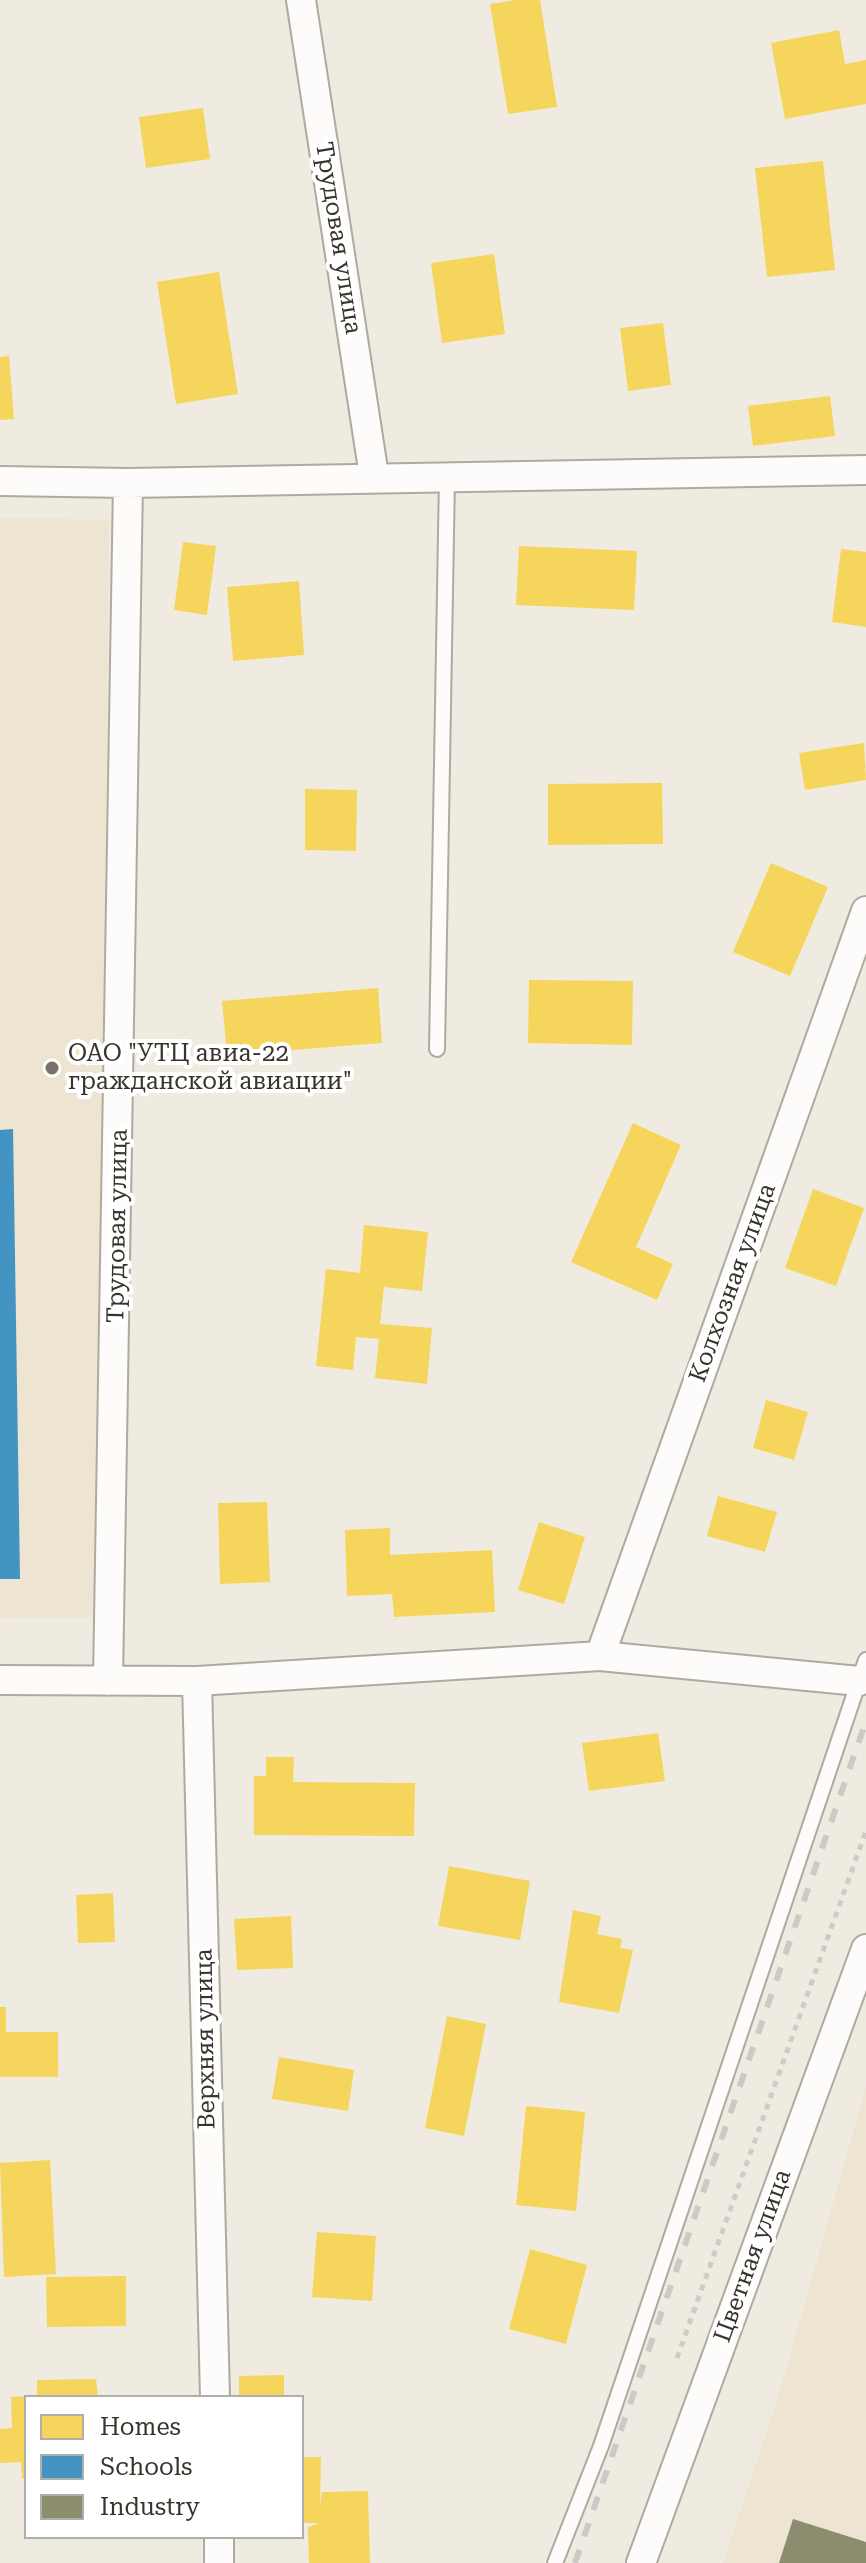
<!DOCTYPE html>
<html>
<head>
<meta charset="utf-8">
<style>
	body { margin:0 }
	#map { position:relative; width:866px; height:2563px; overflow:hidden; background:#f0ebe0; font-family:"Roboto Serif",serif }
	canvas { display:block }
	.legend { position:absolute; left:24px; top:2395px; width:280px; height:144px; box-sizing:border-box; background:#fff; border:2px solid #afaeab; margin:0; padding:10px 14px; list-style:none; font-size:24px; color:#38342c }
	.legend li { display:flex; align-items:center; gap:16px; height:40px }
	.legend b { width:40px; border:2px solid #afaeab }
</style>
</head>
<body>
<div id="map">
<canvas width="866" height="2563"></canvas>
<ul class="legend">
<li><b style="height:22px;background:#f6d55c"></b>Homes</li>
<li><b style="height:22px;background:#4393c3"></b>Schools</li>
<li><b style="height:22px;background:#8c8c6e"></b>Industry</li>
</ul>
</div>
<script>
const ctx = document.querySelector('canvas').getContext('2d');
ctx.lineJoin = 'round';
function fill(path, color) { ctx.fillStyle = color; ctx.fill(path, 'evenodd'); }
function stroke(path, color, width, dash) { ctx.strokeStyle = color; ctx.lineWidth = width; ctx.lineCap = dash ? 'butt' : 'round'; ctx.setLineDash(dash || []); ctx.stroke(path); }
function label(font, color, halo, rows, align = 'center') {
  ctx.font = font + ' "Roboto Serif",serif'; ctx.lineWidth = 8; ctx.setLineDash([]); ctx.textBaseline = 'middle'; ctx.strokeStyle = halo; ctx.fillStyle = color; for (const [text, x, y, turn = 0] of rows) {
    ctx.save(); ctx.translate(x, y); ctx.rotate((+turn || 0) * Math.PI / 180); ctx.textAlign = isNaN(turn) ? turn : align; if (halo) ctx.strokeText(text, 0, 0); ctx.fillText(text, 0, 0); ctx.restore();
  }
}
fill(new Path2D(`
	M0,518L109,520L99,1617L0,1618Z
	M866,2087V2563H723L776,2404Z`), '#ede4d1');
fill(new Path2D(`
	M516,0H540L557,107L508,114L490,4Z
	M839,30L845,64L866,60V104L785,119L771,43Z
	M203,108L210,159L146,168L139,117Z
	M823,161L835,270L767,277L755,168Z
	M494,254L505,334L442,343L431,263Z
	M219,272L238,394L176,404L157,282Z
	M663,323L671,385L628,391L620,328Z
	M9,356L14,419L0,420V357Z
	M830,396L835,436L753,446L748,406Z
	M183,542L216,546L207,615L174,610Z
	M519,546L637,551L634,610L516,605Z
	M841,549L866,552V627L832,622Z
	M299,581L304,655L233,661L227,587Z
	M864,743L866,780L805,790L799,753Z
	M662,783L663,844L548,845V784Z
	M305,789L357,790L356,851L305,850Z
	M771,863L828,887L790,976L733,952Z
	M529,980L633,981L632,1045L528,1043Z
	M378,988L382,1043L227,1055L222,1001Z
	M633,1123L681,1145L636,1247L673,1264L657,1300L571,1262Z
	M813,1189L864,1208L836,1286L785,1268Z
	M364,1225L428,1232L422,1291L384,1287L380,1324L432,1328L427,1384L375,1378L379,1339L356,1337L353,1370L316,1366L326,1269L360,1273Z
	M766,1400L808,1412L794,1460L753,1448Z
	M718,1496L777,1512L765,1552L707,1536Z
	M267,1502L270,1582L220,1584L218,1503Z
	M539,1522L585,1537L564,1604L518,1590Z
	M390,1528V1555L492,1550L495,1612L394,1617L392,1594L347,1596L345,1530Z
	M658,1733L665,1781L589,1791L582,1743Z
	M266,1757H294L293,1782L415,1783L414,1836L254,1835V1776H266Z
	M449,1866L530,1881L520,1940L438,1926Z
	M113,1893L115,1942L78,1943L76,1895Z
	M573,1910L601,1916L597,1934L622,1939L620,1948L633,1950L619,2013L559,2002Z
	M291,1916L293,1968L237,1970L234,1919Z
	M0,2007H6V2032H58V2077H0Z
	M447,2016L486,2024L464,2136L425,2128Z
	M279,2057L354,2070L348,2111L272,2099Z
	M526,2106L585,2112L576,2211L516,2205Z
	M50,2160L56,2274L4,2277L0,2163Z
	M317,2232L376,2236L372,2301L312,2297Z
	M530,2249L587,2265L566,2344L509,2329Z
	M126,2276V2326L47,2327L46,2277Z
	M284,2375V2397H239V2376Z
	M96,2379L98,2397H37V2380Z
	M26,2396V2478L22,2479L21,2462L0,2463V2429L12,2428L11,2397Z
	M302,2457H321L320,2507L322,2492L368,2491L370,2563H309L308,2527L320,2523H302Z`), '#f6d55c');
fill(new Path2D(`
	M13,1129L20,1579H0V1130Z`), '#4393c3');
fill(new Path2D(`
	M793,2519L866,2542V2563H779Z`), '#8c8c6e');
const service = new Path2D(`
	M437,1049L447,477
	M555,2563L601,2446L866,1660`);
const minor = new Path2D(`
	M301,0L374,476
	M0,481L128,483L866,470
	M600,1656L866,911
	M0,1680L197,1681L600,1656L859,1681
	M108,1681L128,483
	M197,1681L215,2397
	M219,2537V2563
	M641,2563L866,1949`);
stroke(service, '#aeaaa2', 18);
stroke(minor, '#aeaaa2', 32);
stroke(new Path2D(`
	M677,2358L866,1831`), '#cdccc7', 5, [6, 6]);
stroke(service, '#fdfcfa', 14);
stroke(minor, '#fdfcfa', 28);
stroke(new Path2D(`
	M575,2563L866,1721`), '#cbcac6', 6, [14, 14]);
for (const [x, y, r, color] of [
	[52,1068,8,"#78746b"]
]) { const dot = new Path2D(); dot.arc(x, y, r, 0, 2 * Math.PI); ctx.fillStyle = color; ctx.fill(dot); stroke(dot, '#fff', 3); }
label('24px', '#38342c', '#fff', [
	["Трудовая улица",338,238,81],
	["Трудовая улица",118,1226,-89],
	["Колхозная улица",733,1283,-70],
	["Верхняя улица",206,2039,-91],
	["Цветная улица",753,2256,-70]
]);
label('24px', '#38342c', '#fff', [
	["ОАО \"УТЦ авиа-22",68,1054],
	["гражданской авиации\"",68,1082]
], 'left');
</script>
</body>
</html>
